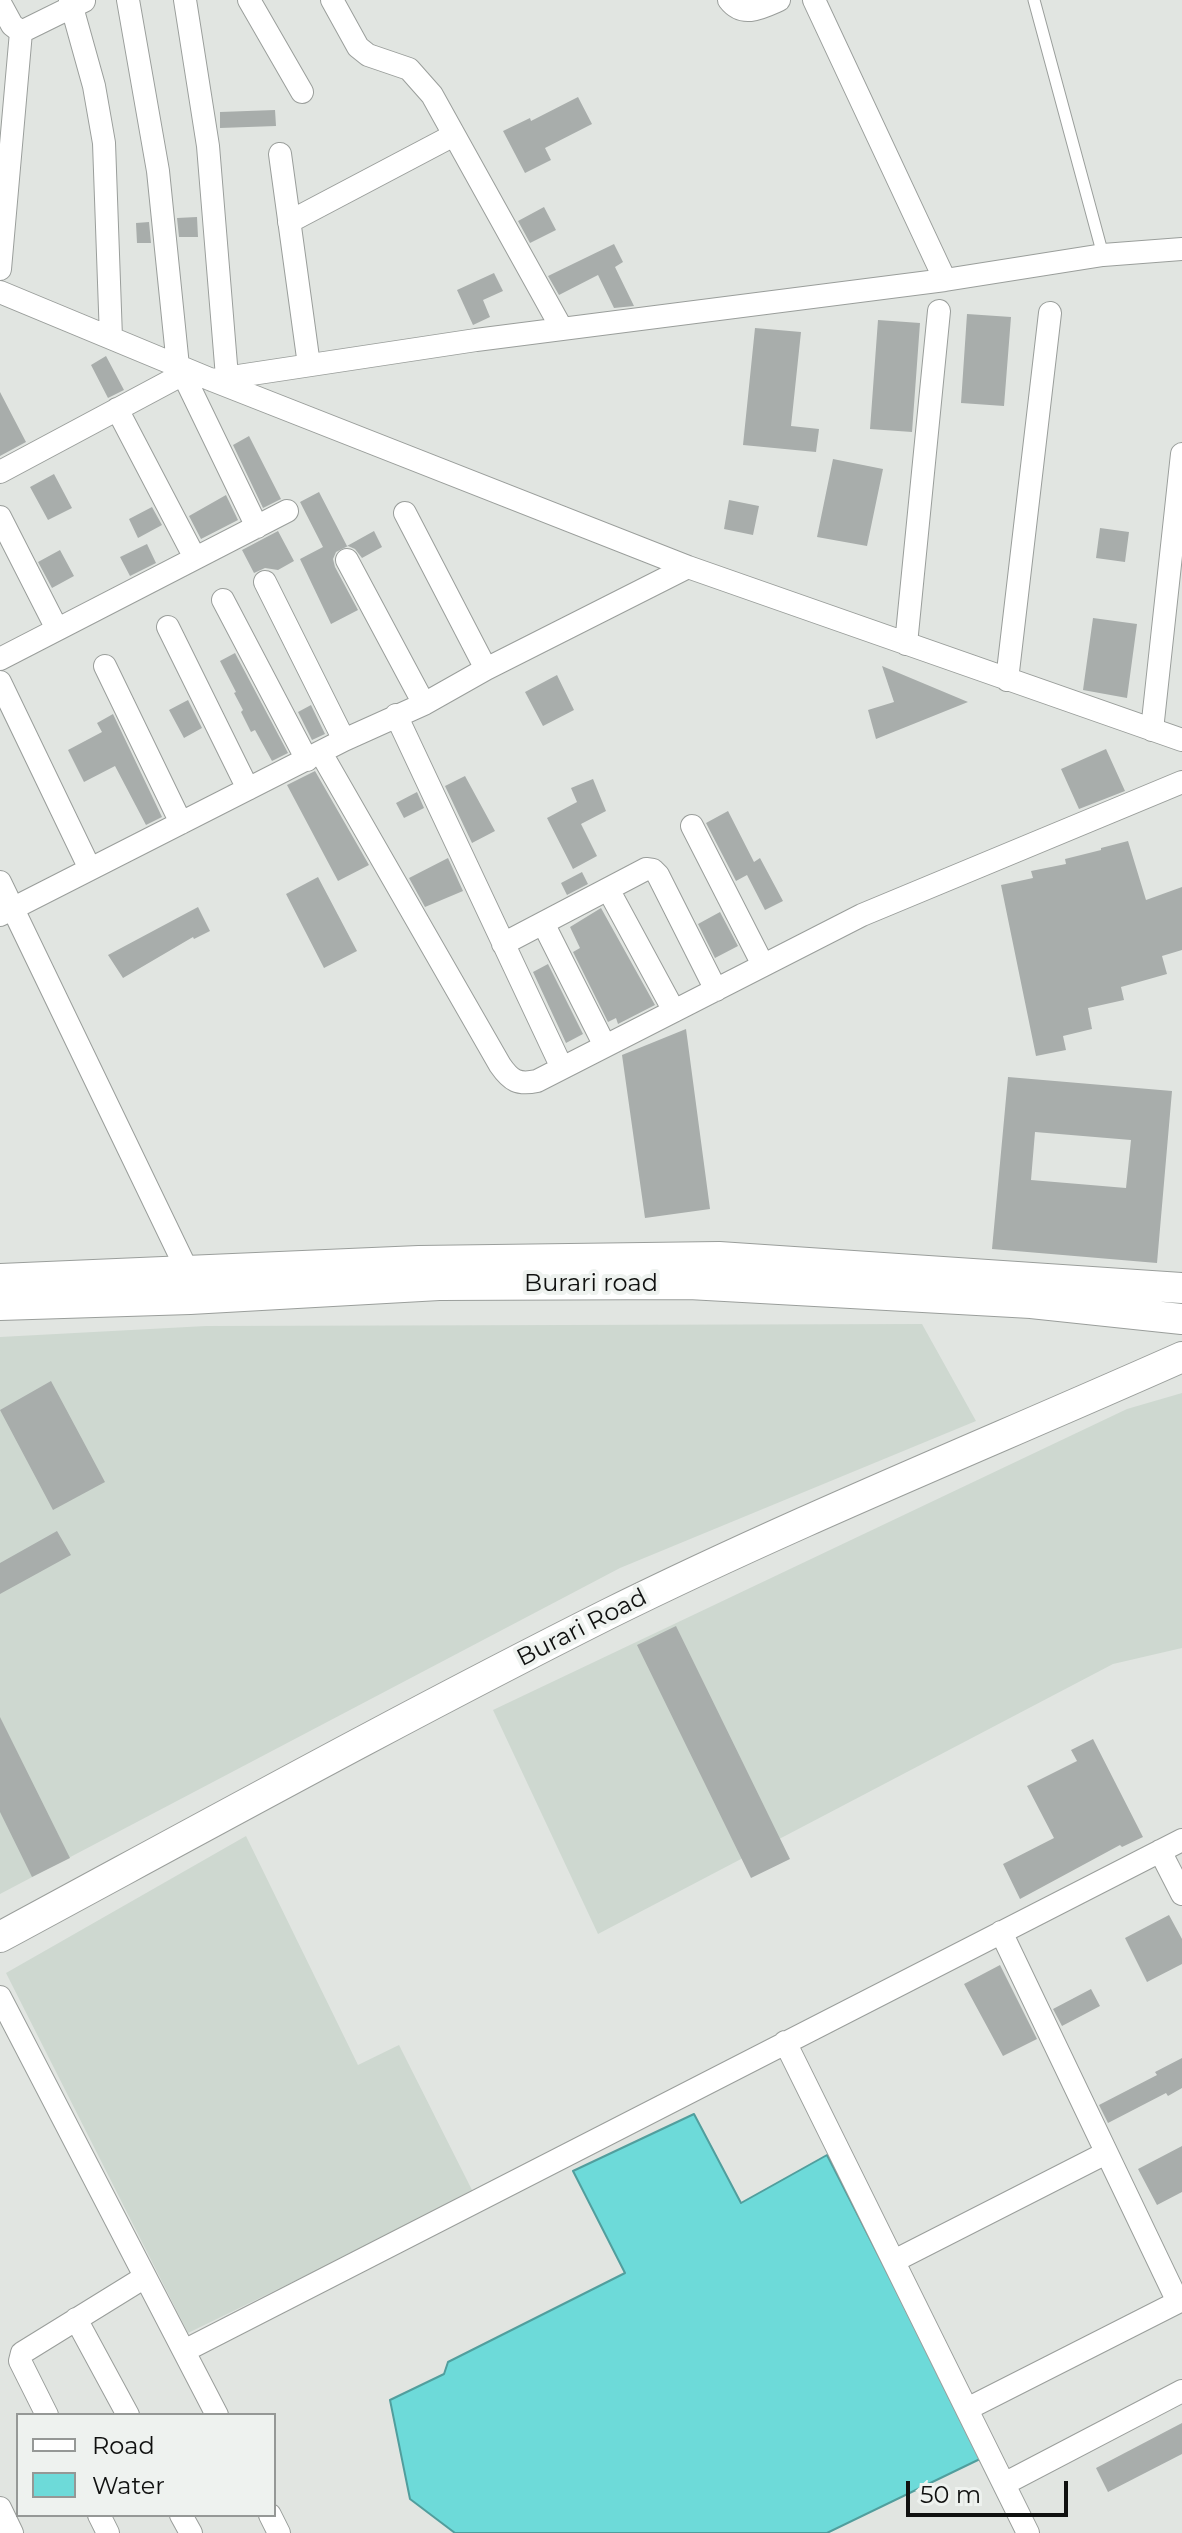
<!DOCTYPE html>
<html>
<head>
<meta charset="utf-8">
<style>
	body { margin:0 }
	#map { position:relative; width:1182px; height:2533px; overflow:hidden; background:#e1e5e1; font-family:Montserrat,sans-serif }
	canvas { display:block }
	.legend { position:absolute; left:16px; top:2413px; width:260px; height:104px; box-sizing:border-box; background:#eef2ef; border:2px solid #959896; margin:0; padding:10px 14px; list-style:none; font-size:24px; color:#101110 }
	.legend li { display:flex; align-items:center; gap:16px; height:40px }
	.legend b { width:40px; border:2px solid #959896 }
	.scale { position:absolute; left:906px; top:2481px; width:162px; height:36px; box-sizing:border-box; border:4px solid #101110; border-top:0; padding-left:10px; font-size:24px; line-height:28px; white-space:nowrap; color:#101110; -webkit-text-stroke:6px #eef2ef; paint-order:stroke }
</style>
</head>
<body>
<div id="map">
<canvas width="1182" height="2533"></canvas>
<ul class="legend">
<li><b style="height:10px;background:#fff"></b>Road</li>
<li><b style="height:22px;background:#6ddad9"></b>Water</li>
</ul>
<div class="scale">50 m</div>
</div>
<script>
const ctx = document.querySelector('canvas').getContext('2d');
ctx.lineJoin = 'round';
function fill(path, color) { ctx.fillStyle = color; ctx.fill(path, 'evenodd'); }
function stroke(path, color, width, dash) { ctx.strokeStyle = color; ctx.lineWidth = width; ctx.lineCap = dash ? 'butt' : 'round'; ctx.setLineDash(dash || []); ctx.stroke(path); }
function label(font, color, halo, rows, align = 'center') {
  ctx.font = font + ' Montserrat,sans-serif'; ctx.lineWidth = 8; ctx.setLineDash([]); ctx.textBaseline = 'middle'; ctx.strokeStyle = halo; ctx.fillStyle = color; for (const [text, x, y, turn = 0] of rows) {
    ctx.save(); ctx.translate(x, y); ctx.rotate((+turn || 0) * Math.PI / 180); ctx.textAlign = isNaN(turn) ? turn : align; if (halo) ctx.strokeText(text, 0, 0); ctx.fillText(text, 0, 0); ctx.restore();
  }
}
fill(new Path2D(`
	M922,1324L976,1421L620,1568L0,1894V1337L206,1326Z
	M1182,1393V1648L1113,1664L598,1934L493,1710L1127,1409Z
	M246,1836L358,2065L399,2045L474,2194L188,2333L6,1973Z`), '#ced8d0');
const water = new Path2D(`
	M694,2114L741,2203L827,2155L982,2458L827,2533H455L410,2499L390,2400L444,2374L448,2362L625,2273L573,2171Z`);
fill(water, '#6ddad9');
stroke(water, '#519e9d', 2);
fill(new Path2D(`
	M578,97L592,124L545,148L551,160L525,173L503,131L530,118L531,121Z
	M275,110L276,126L220,128V112Z
	M544,207L556,230L530,243L518,221Z
	M197,217L198,237H179L177,218Z
	M149,222L151,243H137L136,223Z
	M614,244L623,262L615,267L634,306L614,308L598,275L559,295L548,276Z
	M494,273L503,291L483,300L490,317L473,325L457,290Z
	M967,314L1011,317L1004,406L961,403Z
	M878,320L920,323L912,432L870,429Z
	M755,328L801,332L791,426L819,429L816,452L743,445Z
	M106,356L124,390L108,398L91,365Z
	M0,392L26,442L0,456Z
	M249,436L281,499L263,508L233,445Z
	M833,459L883,469L867,546L817,537Z
	M54,474L72,508L48,520L30,487Z
	M319,492L347,546L374,531L382,547L362,558L355,549L348,546L336,552L333,559L335,567L358,610L331,624L300,559L323,547L300,502Z
	M226,495L238,520L201,539L189,516Z
	M729,500L759,506L753,535L724,529Z
	M152,507L162,525L138,538L129,519Z
	M1100,528L1129,532L1125,562L1096,558Z
	M278,531L294,561L278,570L265,568L254,573L242,550Z
	M147,544L156,563L130,576L120,557Z
	M60,550L74,576L52,588L38,562Z
	M1093,618L1137,624L1127,698L1083,690Z
	M235,653L288,753L272,761L255,730L251,732L241,712L243,710L234,693L236,692L220,661Z
	M882,666L968,702L876,739L868,710L894,702Z
	M557,675L574,710L543,726L525,692Z
	M188,700L202,728L184,738L169,710Z
	M311,705L325,734L312,740L298,712Z
	M113,714L162,817L146,825L115,766L84,782L68,750L102,732L97,723Z
	M1106,749L1125,791L1079,809L1061,769Z
	M315,771L369,865L338,881L287,785Z
	M465,776L495,831L472,843L445,786Z
	M593,779L606,811L581,824L597,856L573,869L547,818L577,802L571,788Z
	M417,792L424,808L404,818L396,803Z
	M728,811L754,862L760,858L783,901L765,910L747,875L736,881L706,823Z
	M1128,841L1146,900L1182,887V950L1162,956L1167,974L1121,987L1124,1000L1088,1008L1092,1029L1063,1036L1066,1050L1036,1056L1001,885L1033,878L1031,871L1066,864L1065,859L1101,850V848Z
	M448,858L463,891L425,907L409,878Z
	M582,872L588,884L567,895L561,883Z
	M318,877L357,951L324,968L286,894Z
	M198,907L210,931L194,939L193,937L123,978L108,955Z
	M601,908L655,1005L618,1024L616,1018L608,1022L573,952L580,948L570,927Z
	M720,912L738,946L715,958L698,924Z
	M548,964L583,1034L566,1043L533,972Z
	M686,1029L710,1209L645,1218L622,1055Z
	M1008,1077L1172,1091L1157,1263L992,1249ZM1035,1132L1131,1140L1126,1188L1031,1180Z
	M51,1381L105,1482L53,1510L0,1410Z
	M57,1531L71,1555L0,1594V1563Z
	M676,1626L790,1859L751,1878L637,1645Z
	M0,1717L70,1858L32,1877L0,1812Z
	M1093,1739L1143,1837L1122,1847L1120,1845L1020,1899L1003,1864L1054,1838L1027,1786L1077,1761L1071,1750Z
	M1169,1915L1182,1939V1964L1147,1982L1125,1938Z
	M1000,1965L1037,2039L1003,2056L964,1984Z
	M1091,1989L1100,2006L1062,2026L1053,2009Z
	M1182,2058V2088L1168,2096L1166,2093L1108,2123L1099,2105L1157,2075L1155,2072Z
	M1182,2146V2192L1157,2205L1138,2169Z
	M1182,2423V2454L1108,2492L1096,2468Z`), '#a8adab');
const service = new Path2D(`
	M1034,0L1103,255`);
const minor = new Path2D(`
	M70,0L94,86L104,143L111,338
	M128,0L158,171L178,366
	M185,0L208,146L227,377
	M249,0L302,92
	M332,0L358,47L368,55L409,69L432,95L562,329
	M729,0C743,18 761,8 779,0
	M814,0L945,280
	M0,3L12,25L21,32L84,1
	M280,154L309,365
	M289,222L454,135
	M0,269L21,32
	M0,292L212,380L688,567L1182,740
	M183,374L257,527
	M212,380L476,340L945,280L1103,255L1182,249
	M117,409L195,558
	M0,472L189,371
	M405,513L486,669
	M0,517L57,629
	M347,560L424,704
	M265,582L344,740
	M223,600L307,760
	M168,627L248,789
	M906,644L939,311
	M0,659L287,511
	M105,666L181,823
	M1007,680L1050,313
	M0,682L90,869
	M396,715L562,1068
	M1152,730L1182,454
	M321,753L500,1065C511,1081 518,1085 537,1081L862,915L1182,782
	M692,826L763,965
	M0,882L187,1270L188,1282
	M608,889L674,1011
	M0,915L344,740L424,704L486,669L688,567
	M543,923L605,1046
	M503,944L646,869L653,870L658,875L716,990
	M1160,1851L1182,1894
	M1001,1932L1178,2302
	M0,1997L217,2415
	M785,2042L1028,2533
	M894,2261L1106,2153
	M76,2319L128,2415
	M184,2351L1182,1840
	M967,2409L1182,2300
	M47,2415L20,2361L22,2353L145,2277
	M1004,2484L1182,2391
	M0,2508L12,2533
	M99,2515L108,2533
	M181,2515L191,2533
	M270,2515L279,2533`);
const secondary = new Path2D(`
	M0,1279L419,1261L719,1257L1182,1288
	M0,1305L190,1299L439,1285L689,1284L1031,1303L1182,1319
	M0,1937C202,1828 403,1717 608,1614C796,1521 991,1442 1182,1357`);
stroke(service, '#9a9e9b', 13);
stroke(minor, '#9a9e9b', 24);
stroke(secondary, '#9a9e9b', 32);
stroke(service, '#fff', 11);
stroke(minor, '#fff', 22);
stroke(secondary, '#fff', 30);
label('24px', '#101110', '#eef2ef', [
	["Burari road",591,1284],
	["Burari Road",582,1628,-27]
]);
</script>
</body>
</html>
